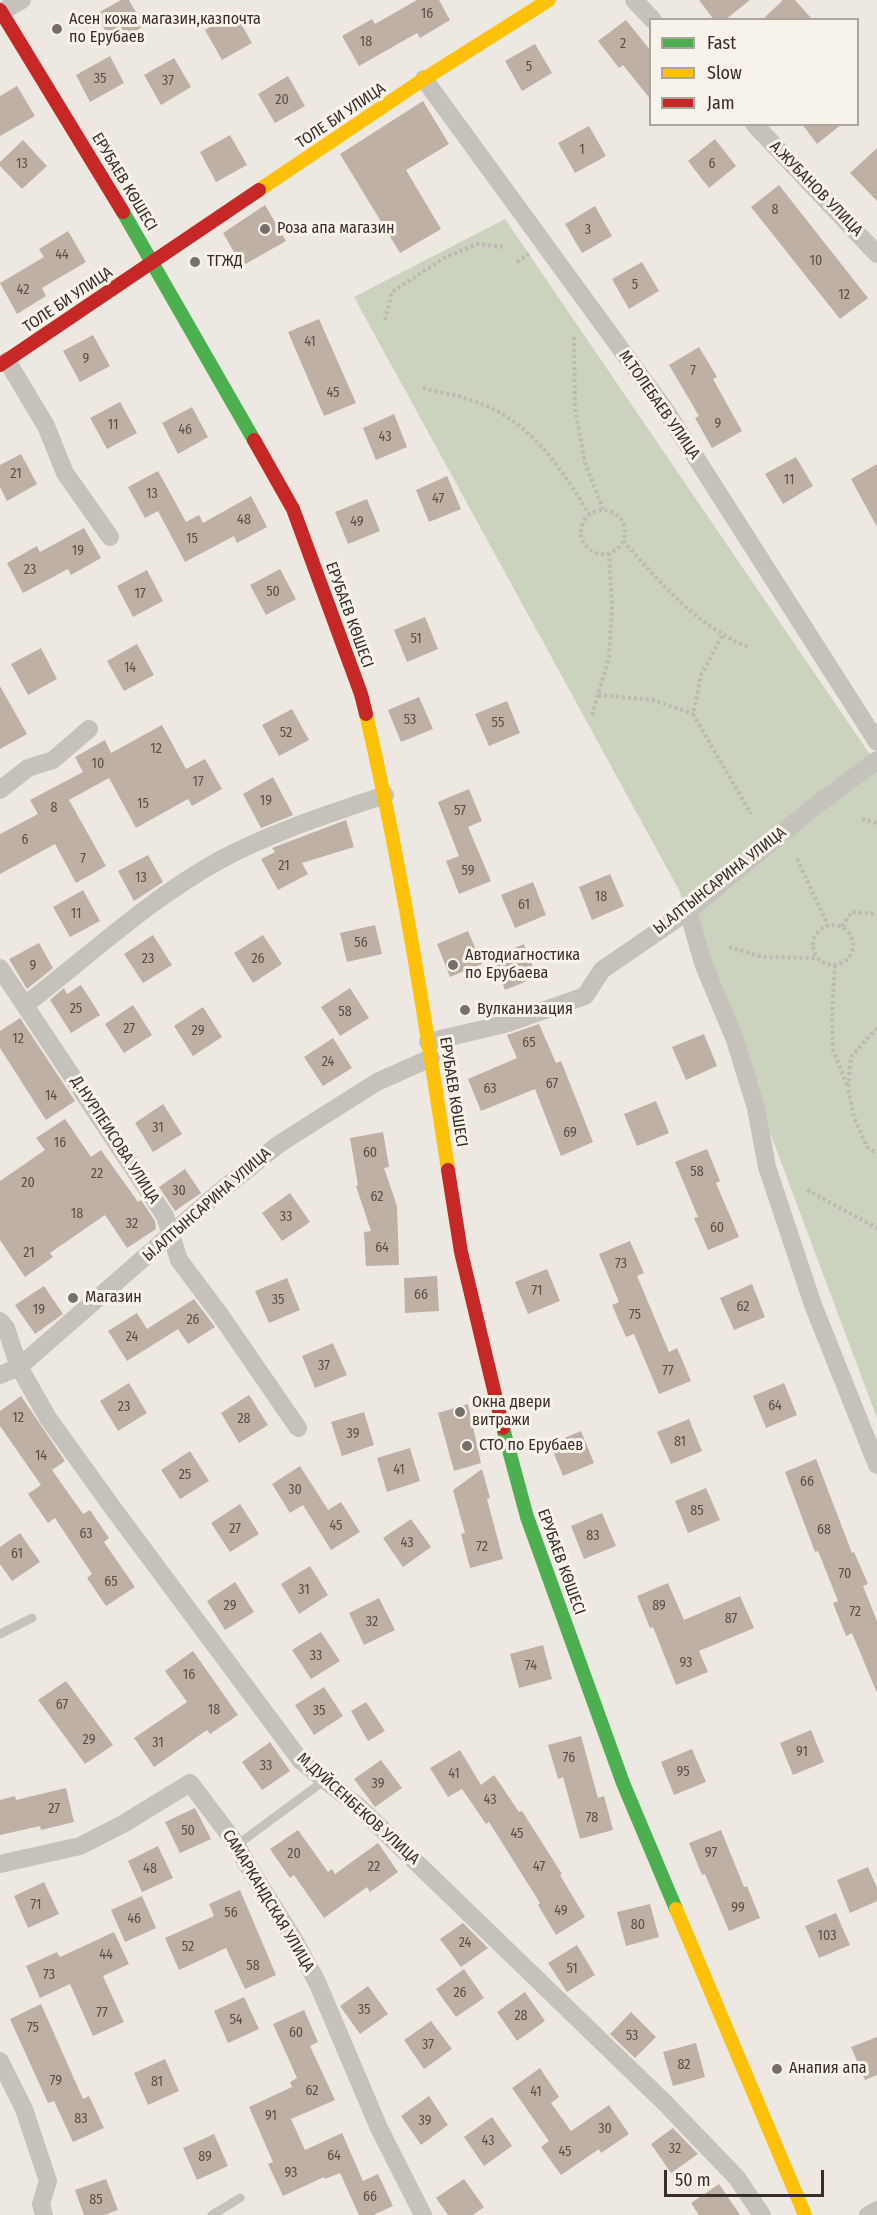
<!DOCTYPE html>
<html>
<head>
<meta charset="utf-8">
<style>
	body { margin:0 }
	#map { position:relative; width:877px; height:2215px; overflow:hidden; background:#ede9e2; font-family:"Fira Sans Condensed",sans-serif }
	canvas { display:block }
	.legend { position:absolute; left:649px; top:18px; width:210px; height:108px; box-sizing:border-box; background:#f8f3ea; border:2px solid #aaa59d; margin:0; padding:8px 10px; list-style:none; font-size:18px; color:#362f29 }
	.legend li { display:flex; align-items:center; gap:12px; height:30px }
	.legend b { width:30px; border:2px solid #aaa59d }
	.scale { position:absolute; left:664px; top:2170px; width:160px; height:27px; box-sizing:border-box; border:3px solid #362f29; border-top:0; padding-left:8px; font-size:18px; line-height:21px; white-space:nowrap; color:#362f29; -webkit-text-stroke:4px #f8f3ea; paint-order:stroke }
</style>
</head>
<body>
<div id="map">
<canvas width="877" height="2215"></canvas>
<ul class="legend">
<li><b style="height:8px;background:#4caf50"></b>Fast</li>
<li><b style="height:8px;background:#ffc107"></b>Slow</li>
<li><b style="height:8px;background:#c62828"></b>Jam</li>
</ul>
<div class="scale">50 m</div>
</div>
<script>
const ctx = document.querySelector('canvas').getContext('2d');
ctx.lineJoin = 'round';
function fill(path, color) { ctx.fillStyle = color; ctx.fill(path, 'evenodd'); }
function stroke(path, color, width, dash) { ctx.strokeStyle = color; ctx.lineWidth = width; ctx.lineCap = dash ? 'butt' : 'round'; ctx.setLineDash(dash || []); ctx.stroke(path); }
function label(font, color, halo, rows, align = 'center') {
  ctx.font = font + ' "Fira Sans Condensed",sans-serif'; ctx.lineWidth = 6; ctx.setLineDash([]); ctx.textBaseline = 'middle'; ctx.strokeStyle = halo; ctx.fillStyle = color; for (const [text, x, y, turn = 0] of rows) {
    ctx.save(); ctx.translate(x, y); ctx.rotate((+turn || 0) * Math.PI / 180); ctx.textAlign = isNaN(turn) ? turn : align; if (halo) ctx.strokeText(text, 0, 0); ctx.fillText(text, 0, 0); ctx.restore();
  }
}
fill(new Path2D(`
	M505,219L871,756L877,771V1418L679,890L354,297Z`), '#cbd2bd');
fill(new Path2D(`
	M121,0H129L144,26L113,44L96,14Z
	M417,0H439L450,20L420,38L417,33L359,66L342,36L372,19L375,24Z
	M699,0H750L725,20H714Z
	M783,0H795L813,20H762Z
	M235,13L252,43L222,60L205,30Z
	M626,20L651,51V100L623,65L619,68L598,41Z
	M535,44L552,73L522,91L505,61Z
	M110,56L124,83L90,102L76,75Z
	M174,58L191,87L161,105L144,75Z
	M288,76L305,106L275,123L258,94Z
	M17,86L35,116L0,136V96Z
	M423,101L449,144L406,170L441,229L400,253L340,154Z
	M802,124H842L817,144Z
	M589,126L606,156L575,173L558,143Z
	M230,135L247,165L216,182L200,152Z
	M715,139L736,166L709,188L688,161Z
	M23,140L47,166L22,189L0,166V162Z
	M877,148V201L850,173Z
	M779,185L868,298L840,319L751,207Z
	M265,205L286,241L242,266L223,233Z
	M595,206L612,236L582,253L565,224Z
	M68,231L86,262L42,288L46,296L17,314L0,283L44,257L39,249Z
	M642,262L659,291L629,309L612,279Z
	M319,319L356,403L324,416L288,332Z
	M93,335L110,366L80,382L63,351Z
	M699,347L717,377L713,379L742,431L712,448L695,418L699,416L669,365Z
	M120,402L137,433L107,449L90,418Z
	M192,407L208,437L178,454L162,423Z
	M394,414L407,447L376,460L363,428Z
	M21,454L37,484L7,501L0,487V465Z
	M796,457L813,486L783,504L765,474Z
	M877,464V527L851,479Z
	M158,471L186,522L199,515L203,523L251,496L267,527L237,543L234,536L185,562L158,511L145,518L128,487Z
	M447,476L461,509L429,522L416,490Z
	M367,499L380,531L348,544L335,512Z
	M84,528L101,558L71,575L68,569L23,593L7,563L37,546L40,552Z
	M280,569L296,599L266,615L250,585Z
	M147,570L163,601L133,617L117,586Z
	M425,617L438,649L407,662L394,630Z
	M137,644L154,675L124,691L107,661Z
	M41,648L57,679L28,695L11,664Z
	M0,686L27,734L0,749Z
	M419,697L433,729L401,742L388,710Z
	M507,701L520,733L489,746L475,714Z
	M292,709L309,740L279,756L262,725Z
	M162,725L186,769L205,759L222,789L192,806L188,799L136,828L109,778L69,800L106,866L76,883L55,844L0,874V834L38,814L30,800L83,772L75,757L105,740L111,753Z
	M273,777L293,815L261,828L243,794Z
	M469,789L482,821L468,827L491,881L459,894L446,861L459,856L438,802Z
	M346,820L354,847L302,863L308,874L278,890L261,859L275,852L272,848Z
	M148,855L163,882L134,901L118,871Z
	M610,874L624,906L592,920L579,887Z
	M533,882L546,915L515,928L501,895Z
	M83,890L100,921L70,937L53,907Z
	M375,925L382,954L347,962L340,933Z
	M468,931L482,964L450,977L437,944Z
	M153,935L172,965L143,983L124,954Z
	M263,935L282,964L253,983L234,953Z
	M39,943L53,968L27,989L9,959Z
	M524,944L537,977L505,990L492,957Z
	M81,985L100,1015L71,1033L50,1000L64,988L67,994Z
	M350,988L369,1018L340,1036L321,1007Z
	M133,1005L152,1035L124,1053L105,1024Z
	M203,1007L222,1037L193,1056L174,1026Z
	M20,1018L75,1101L46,1120L0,1048V1031Z
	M539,1024L556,1063L561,1061L593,1142L561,1156L535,1089L481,1111L468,1079L517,1058L507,1035Z
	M704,1034L717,1066L686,1080L672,1047Z
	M333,1038L352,1068L323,1086L304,1057Z
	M656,1101L669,1133L637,1146L624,1114Z
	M163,1104L182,1134L153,1152L135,1123Z
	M65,1119L91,1157L101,1150L138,1202L141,1200L155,1221L156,1229L127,1248L105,1215L50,1253L53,1257L25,1277L0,1240V1181L45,1150L36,1138Z
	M383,1132L389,1167L384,1168L397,1206L399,1265L366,1266L364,1232L371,1231L356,1186L358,1185L350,1138Z
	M707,1149L720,1181L716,1183L739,1237L708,1250L694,1218L698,1217L675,1162Z
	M185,1169L201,1193L175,1211L159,1187Z
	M290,1193L310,1222L282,1241L262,1213Z
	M630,1241L644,1273L637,1276L669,1352L677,1348L691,1381L659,1394L634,1334L626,1337L612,1305L619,1302L599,1254Z
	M547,1269L560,1301L528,1314L515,1282Z
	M437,1276L439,1311L405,1313L404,1278Z
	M287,1278L300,1310L269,1323L255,1291Z
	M752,1284L765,1317L734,1330L720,1298Z
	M44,1286L63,1314L35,1334L15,1305Z
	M194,1299L215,1327L188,1344L178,1329L127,1361L108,1331L137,1313L147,1329Z
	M333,1343L347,1375L315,1388L302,1356Z
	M129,1383L147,1413L118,1431L100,1401Z
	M784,1383L797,1415L766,1428L753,1396Z
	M249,1395L268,1425L239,1443L221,1413Z
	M21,1396L65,1461L52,1470L83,1514L90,1510L109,1538L104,1542L135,1587L106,1606L87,1578L92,1574L55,1518L48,1523L28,1494L41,1485L0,1426V1411Z
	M468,1404L481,1463L454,1471L438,1413Z
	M364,1412L374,1445L342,1456L331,1422Z
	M689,1419L702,1451L671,1464L657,1432Z
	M581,1431L594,1463L563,1476L550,1444Z
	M410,1448L420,1481L387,1492L377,1458Z
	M190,1451L209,1481L180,1499L161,1470Z
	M816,1459L852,1553L854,1552L868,1584L863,1586L877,1621V1693L852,1633L846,1636L833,1603L838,1601L818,1551L815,1552L785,1472Z
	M300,1466L328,1510L341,1502L360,1532L331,1550L303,1505L290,1513L272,1484Z
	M482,1469L490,1498L487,1499L503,1559L470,1568L461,1534L465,1533L453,1490Z
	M706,1488L720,1520L688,1533L675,1501Z
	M240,1504L259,1534L230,1552L211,1523Z
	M602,1513L616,1546L584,1559L571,1526Z
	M411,1519L431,1547L403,1567L383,1538Z
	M20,1533L40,1562L12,1581L0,1564V1547Z
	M310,1566L328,1595L299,1614L281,1584Z
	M235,1582L254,1612L225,1630L207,1601Z
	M668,1583L684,1620L740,1596L754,1628L699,1651L708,1672L676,1685L653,1627L650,1628L637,1596Z
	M379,1598L395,1630L364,1645L349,1613Z
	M321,1632L340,1661L311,1679L292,1650Z
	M543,1645L552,1679L519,1688L510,1654Z
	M193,1651L238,1715L210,1734L207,1730L154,1767L134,1738L187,1702L165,1671Z
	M66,1681L113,1745L85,1764L38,1700Z
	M324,1687L343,1716L314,1735L295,1705Z
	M366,1702L385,1731L368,1741L351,1711Z
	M811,1730L824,1762L793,1775L780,1743Z
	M581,1736L598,1798L604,1796L613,1830L580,1839L563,1777L558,1779L548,1745Z
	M270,1742L290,1771L262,1790L242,1762Z
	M692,1749L706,1782L674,1795L661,1762Z
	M460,1750L481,1785L494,1775L519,1812L522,1811L562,1874L560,1875L585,1917L556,1935L538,1905L540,1903L489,1822L486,1824L462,1789L448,1797L430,1768Z
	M381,1760L402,1788L375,1807L354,1779Z
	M66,1788L74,1822L41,1830L40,1826L0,1835V1800L15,1796L16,1800Z
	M195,1808L211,1839L180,1853L165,1822Z
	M298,1830L328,1872L332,1869L335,1874L378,1843L398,1872L370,1892L367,1887L324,1918L294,1875L290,1878L270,1849Z
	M721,1830L744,1887L747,1886L760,1918L729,1931L705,1874L702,1875L689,1843Z
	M158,1846L173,1878L142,1892L128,1861Z
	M868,1867L877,1888V1901L850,1913L837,1880Z
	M44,1882L59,1914L28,1928L14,1896Z
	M240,1890L276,1975L245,1989L226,1948L179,1970L165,1938L214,1916L209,1904Z
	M142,1896L156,1928L125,1942L111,1910Z
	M650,1904L659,1937L626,1946L617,1912Z
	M836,1913L850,1945L819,1958L805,1926Z
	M463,1923L488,1948L461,1967L440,1939Z
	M114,1932L129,1964L103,1976L124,2022L93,2036L70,1984L40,1998L26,1966L57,1952L60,1957Z
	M577,1945L595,1975L567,1992L548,1963Z
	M464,1969L484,1998L456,2017L436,1989Z
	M368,1986L388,2014L360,2034L340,2006Z
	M525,1992L545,2021L517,2041L497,2012Z
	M244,1997L259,2029L228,2043L214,2011Z
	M41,2004L83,2099L89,2096L104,2128L73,2142L54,2101L48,2103L10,2019Z
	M304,2010L318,2042L310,2046L335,2100L291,2119L305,2150L342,2133L363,2181L378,2174L393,2206L373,2215H359L340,2173L325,2179L324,2177L283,2196L268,2164L273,2162L249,2107L292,2087L290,2082L297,2078L273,2024Z
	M631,2012L656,2037L635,2058L610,2034Z
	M431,2021L452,2049L424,2069L404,2040Z
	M877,2037V2075L865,2080L851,2047Z
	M696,2043L705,2077L673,2086L663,2052Z
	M165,2059L179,2091L148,2105L134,2073Z
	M540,2068L559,2097L551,2103L571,2131L609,2105L629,2134L601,2153L599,2149L561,2175L541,2147L549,2141L512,2088Z
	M429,2096L448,2125L421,2145L401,2116Z
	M492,2117L512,2146L484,2166L464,2137Z
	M673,2128L698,2154L671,2173L651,2144Z
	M214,2134L228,2166L197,2180L183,2148Z
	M106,2179L118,2210L104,2215H84L75,2190Z
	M464,2179L484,2207L473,2215H448L436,2198Z
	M719,2184L740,2215H699L691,2203Z`), '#bfb0a5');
stroke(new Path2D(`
	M517,262L529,254
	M385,320L392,292L444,258L477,244L505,247
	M574,337L575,409L585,463L603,509
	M423,388C442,393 463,396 481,404C532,423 562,470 589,514
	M581 532a22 22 0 1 1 44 0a22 22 0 1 1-44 0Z
	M623,541C660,582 695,625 748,647
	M722,636L701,675L693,714L751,814
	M598,695L654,700L693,714
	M592,715L609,657L612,606L609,553
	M862,819L877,823
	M797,859L828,925
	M813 945a20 20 0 1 1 40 0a20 20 0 1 1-40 0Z
	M842,926L852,912L877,914
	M729,947L763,957L818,958
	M835,965L832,1011L833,1050L847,1085
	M877,1028L851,1057L848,1088L854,1117L867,1147L877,1153
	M807,1190L877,1228`), '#beb9b3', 4, [3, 3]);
stroke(new Path2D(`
	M0,1634L32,1618
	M237,1845L325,1780
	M212,2215L240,2198`), '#c5c1bb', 9);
stroke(new Path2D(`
	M634,0L653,20
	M1,12L22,0
	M424,79L666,411L877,742
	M754,124L877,254
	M7,361L46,426L65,473L110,537
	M0,790L28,768L53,760L89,729
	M688,911L703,963L735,1040L756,1108L767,1167L813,1305L877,1465
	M0,968L165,1216L179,1260L221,1316L298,1428
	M25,1005C89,956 149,899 220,860C272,832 329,814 385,795
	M428,1042L505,1024L585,996L602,970L688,911L811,809L877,760
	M0,1321L6,1328L19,1367L48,1418L115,1511L301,1761L359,1807L665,2103L737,2178L762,2215
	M0,1375L19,1367L218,1193L279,1144L377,1082L431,1058
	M0,1864L80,1846L123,1824L190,1783L237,1845L246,1863L293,1938L317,1982L379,2128L423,2215
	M0,2061L24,2109L48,2181L41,2204L44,2215
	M868,2215L877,2210`), '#c5c1bb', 18);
stroke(new Path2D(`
	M123,212L254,440
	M503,1428L527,1517L623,1783L676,1909`), '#4caf50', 14);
stroke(new Path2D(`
	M259,190L424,79L549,0
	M366,714C401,864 425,1018 448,1170
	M676,1909L805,2215`), '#ffc107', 14);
stroke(new Path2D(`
	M0,10L123,212
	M0,365L259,190
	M254,440L293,509L361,694L366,714
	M448,1170L461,1252L503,1428`), '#c62828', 14);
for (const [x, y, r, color] of [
	[57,29,6,"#76706a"],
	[265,229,6,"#76706a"],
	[195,262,6,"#76706a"],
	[453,965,6,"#76706a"],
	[465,1010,6,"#76706a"],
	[73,1298,6,"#76706a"],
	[460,1412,6,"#76706a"],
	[467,1446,6,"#76706a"],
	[777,2069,6,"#76706a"]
]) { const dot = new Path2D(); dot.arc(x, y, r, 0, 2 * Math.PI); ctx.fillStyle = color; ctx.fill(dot); stroke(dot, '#f8f3ea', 2); }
label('14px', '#584f48', null, [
	["16",427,14],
	["18",366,42],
	["2",623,44],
	["5",529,67],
	["35",100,79],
	["37",168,81],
	["20",282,100],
	["1",582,150],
	["13",22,164],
	["6",712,164],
	["8",775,210],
	["3",588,230],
	["44",62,255],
	["10",816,261],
	["5",635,285],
	["42",23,290],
	["12",844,295],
	["41",310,342],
	["9",86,359],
	["7",693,371],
	["45",333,393],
	["9",718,424],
	["11",113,425],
	["46",185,430],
	["43",385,437],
	["21",16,474],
	["11",789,480],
	["13",152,494],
	["47",438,499],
	["48",244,520],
	["49",357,522],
	["15",192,539],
	["19",78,551],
	["23",30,570],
	["50",273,592],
	["17",140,594],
	["51",416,639],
	["14",130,668],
	["53",410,720],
	["55",498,723],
	["52",286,733],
	["12",156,749],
	["10",98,764],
	["17",198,782],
	["19",266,801],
	["15",143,804],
	["8",54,808],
	["57",460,811],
	["6",25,840],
	["7",83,859],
	["21",284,866],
	["59",468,871],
	["13",141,878],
	["18",601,897],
	["61",524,905],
	["11",76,914],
	["56",361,943],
	["23",148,959],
	["26",258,959],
	["9",33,966],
	["25",76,1009],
	["58",345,1012],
	["27",129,1029],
	["29",198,1031],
	["12",18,1039],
	["65",529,1043],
	["24",328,1062],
	["67",552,1084],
	["63",490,1089],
	["14",51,1096],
	["31",158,1128],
	["69",570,1133],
	["16",60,1143],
	["60",370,1153],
	["58",697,1172],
	["22",97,1174],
	["20",28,1183],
	["30",179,1191],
	["62",377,1197],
	["18",77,1214],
	["33",286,1217],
	["32",132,1224],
	["60",717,1228],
	["64",382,1248],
	["21",29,1253],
	["73",621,1264],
	["71",537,1291],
	["66",421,1295],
	["35",278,1300],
	["62",743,1307],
	["19",39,1310],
	["75",635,1315],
	["26",193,1320],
	["24",132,1337],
	["37",324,1366],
	["77",668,1371],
	["64",775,1406],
	["23",124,1407],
	["12",18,1418],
	["28",244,1419],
	["39",353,1434],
	["81",680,1442],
	["14",41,1456],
	["41",399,1470],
	["25",185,1475],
	["66",807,1482],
	["30",295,1490],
	["85",697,1511],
	["45",336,1526],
	["27",235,1529],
	["68",824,1530],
	["63",86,1534],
	["83",593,1536],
	["43",407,1543],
	["72",482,1547],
	["61",17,1554],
	["70",845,1574],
	["65",111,1582],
	["31",304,1590],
	["29",230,1606],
	["89",659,1606],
	["72",855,1612],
	["87",731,1619],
	["32",372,1622],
	["33",316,1656],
	["93",686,1663],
	["74",531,1666],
	["16",189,1675],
	["67",62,1705],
	["18",214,1710],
	["35",319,1711],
	["29",89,1740],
	["31",158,1743],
	["91",802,1752],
	["76",569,1758],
	["33",266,1766],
	["95",683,1772],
	["41",454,1774],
	["39",378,1784],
	["43",490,1800],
	["27",54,1809],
	["78",592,1818],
	["50",188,1831],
	["45",517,1834],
	["97",711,1853],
	["20",294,1854],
	["22",374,1867],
	["47",539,1867],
	["48",150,1869],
	["71",36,1905],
	["99",738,1908],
	["49",561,1911],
	["56",231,1913],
	["46",134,1919],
	["80",638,1925],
	["103",827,1936],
	["24",465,1943],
	["52",188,1947],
	["44",106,1955],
	["58",253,1966],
	["51",572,1969],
	["73",49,1975],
	["26",460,1993],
	["35",364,2010],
	["77",102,2013],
	["28",521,2016],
	["54",236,2020],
	["75",33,2028],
	["60",296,2033],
	["53",632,2036],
	["37",428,2045],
	["82",684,2065],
	["79",56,2081],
	["81",157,2082],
	["62",312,2091],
	["41",536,2092],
	["91",271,2116],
	["83",81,2119],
	["39",425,2121],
	["30",605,2129],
	["43",488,2141],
	["32",675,2149],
	["45",565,2152],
	["64",334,2156],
	["89",205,2157],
	["93",291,2173],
	["66",370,2197],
	["85",96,2200]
]);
label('16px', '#362f29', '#f8f3ea', [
	["Асен кожа магазин,казпочта",69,20],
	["по Ерубаев",69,38],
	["Роза апа магазин",277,229],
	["ТГЖД",207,262],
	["Автодиагностика",465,956],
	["по Ерубаева",465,974],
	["Вулканизация",477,1010],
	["Магазин",85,1298],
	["Окна двери",472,1403],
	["витражи",472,1421],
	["СТО по Ерубаев",479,1446],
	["Анапия апа",789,2069]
], 'left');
label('16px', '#362f29', '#f8f3ea', [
	["ТОЛЕ БИ УЛИЦА",341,116,-34],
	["ЕРУБАЕВ КӨШЕСІ",124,182,59],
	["А.ЖУБАНОВ УЛИЦА",816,189,46],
	["ТОЛЕ БИ УЛИЦА",68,300,-34],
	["М.ТОЛЕБАЕВ УЛИЦА",659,405,55],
	["ЕРУБАЕВ КӨШЕСІ",349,615,70],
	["Ы.АЛТЫНСАРИНА УЛИЦА",720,881,-38],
	["ЕРУБАЕВ КӨШЕСІ",453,1092,81],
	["Д.НУРПЕИСОВА УЛИЦА",115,1140,57],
	["Ы.АЛТЫНСАРИНА УЛИЦА",207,1205,-41],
	["ЕРУБАЕВ КӨШЕСІ",561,1562,70],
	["М.ДУЙСЕНБЕКОВ УЛИЦА",358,1809,42],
	["САМАРКАНДСКАЯ УЛИЦА",268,1901,59]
]);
</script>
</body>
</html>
